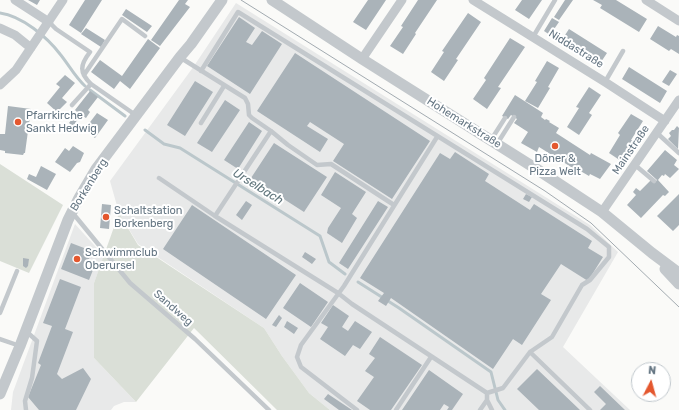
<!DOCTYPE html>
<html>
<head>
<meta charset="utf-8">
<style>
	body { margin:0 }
	#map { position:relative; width:679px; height:410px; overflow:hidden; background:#fafaf8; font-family:Rubik,sans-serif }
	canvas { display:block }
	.north { position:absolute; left:631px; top:362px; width:40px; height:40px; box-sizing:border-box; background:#fff; border:1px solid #c1c8cd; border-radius:50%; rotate:6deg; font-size:11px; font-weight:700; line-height:16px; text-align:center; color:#657683 }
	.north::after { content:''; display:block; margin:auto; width:14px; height:18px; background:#e4572e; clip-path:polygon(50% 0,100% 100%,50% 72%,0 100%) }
</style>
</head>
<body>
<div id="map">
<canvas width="679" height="410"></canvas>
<div class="north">N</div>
</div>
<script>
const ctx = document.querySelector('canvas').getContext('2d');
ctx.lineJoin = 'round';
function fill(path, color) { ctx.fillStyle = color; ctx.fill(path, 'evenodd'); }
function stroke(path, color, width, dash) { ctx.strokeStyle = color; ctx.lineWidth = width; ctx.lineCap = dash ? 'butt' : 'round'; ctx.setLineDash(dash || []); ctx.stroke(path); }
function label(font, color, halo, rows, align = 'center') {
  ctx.font = font + ' Rubik,sans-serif'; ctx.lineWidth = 4; ctx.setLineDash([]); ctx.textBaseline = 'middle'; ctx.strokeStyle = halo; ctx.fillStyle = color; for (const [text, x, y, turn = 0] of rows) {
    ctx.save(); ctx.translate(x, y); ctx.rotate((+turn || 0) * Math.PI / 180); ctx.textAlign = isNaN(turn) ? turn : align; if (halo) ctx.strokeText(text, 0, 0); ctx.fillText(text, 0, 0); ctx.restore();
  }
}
fill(new Path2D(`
	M236,3L590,225L618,252L563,347L630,410H330L309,393L282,356L264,328L138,244L119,213L110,181L194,66Z
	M75,224L104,256L94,283V358L136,402H124L114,406L111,410H11L13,392Z`), '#e8e9e9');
fill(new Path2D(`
	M0,164L63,205L29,273L0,261Z
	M119,213L138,245L264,328L282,356L309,393L330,410H277L194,328L136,402L94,358V283Z`), '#dadfd7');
stroke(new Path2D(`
	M0,13C22,16 47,37 60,54C69,65 75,77 85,86
	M90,90L125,116
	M145,130L164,144L180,148L320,236L329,262L345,274
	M358,282L399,308L491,372L498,400L505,410`), '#bbc7cb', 3);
fill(new Path2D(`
	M28,0H40L37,5Z
	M85,0H102L81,33L69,25Z
	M179,0H188L185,4L190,7L160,46L151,40Z
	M368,0H386L366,30L353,22Z
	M418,0H437L415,33L416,34L403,54L390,46L403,27L401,26Z
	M522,0H542L529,19L515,10Z
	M565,0H573L559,20L554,17Z
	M593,0H616L647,19L639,32L600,8L602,5Z
	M126,9L152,26L147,32L122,15Z
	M468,13L481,22L456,59L458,60L444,81L431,72L444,52L442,51Z
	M239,17L255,28L246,42L252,45L262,31L282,44L250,94L207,66Z
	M552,18L559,22L550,35L544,31Z
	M658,26L676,37L677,35L679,36V54L671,49L669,51L650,39Z
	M86,28L105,40L101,47L81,34Z
	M569,29L607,53L599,65L561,41Z
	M510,38L525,47L498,87L501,88L487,109L473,99L486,80L484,78Z
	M148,39L160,48L130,89L120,81L114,89L91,72L100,60L122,76Z
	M295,53L430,141L392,199L333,161L344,144L310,122L307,126L328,139L320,152L257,111Z
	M547,61L559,68L548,87L550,88L538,108L525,101L537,82L535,81Z
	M629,67L667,91L660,103L622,79Z
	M670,70L677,74L669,86L662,82Z
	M65,75L75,83L62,98L67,102L57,112L47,103L60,87L56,84Z
	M195,81L213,92L185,136L167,125Z
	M589,87L601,95L589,113L592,115L579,135L567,127L579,108L576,107Z
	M90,91L98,97L88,110L90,112L86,118L81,115L73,126L69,123L77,112L75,110Z
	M515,95L543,113L541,117L545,120L546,119L550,121L549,122L559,128L556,133L590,155L591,153L611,164L600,179L590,174L589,176L577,169L576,170L539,147L537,152L521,143L528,132L514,123L517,119L511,115L508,119L502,116Z
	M225,100L240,110L212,152L197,143Z
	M8,106L31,109L25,153H24L23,155L5,153V151L0,150V134H5Z
	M97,113L108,120L95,138L84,130Z
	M631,114L643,121L631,140L634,141L621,161L609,153L620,135L618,133Z
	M249,122L262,131L238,169L224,160Z
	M677,126L679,128L678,149L668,139L671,136L669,133L672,130H674Z
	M274,143L327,177L304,212L251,178Z
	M73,146L84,153L80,162L77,163L70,172L55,162L65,148L69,151Z
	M665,150L677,160L674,165L679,169L670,178L665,174L664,176L662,175L658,180L669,192L665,196L663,195L641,218L627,205L636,195L633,192L636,188L640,191L651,180L654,183L657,180L647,171Z
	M455,152L489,174L485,181L530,210L534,204L592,241L588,248L603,257L588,281L561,264L541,294L551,300L522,345L513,339L493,369L391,298L386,306L378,301L384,293L360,278L440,153L450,159Z
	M41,166L56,174L47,190L27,179L29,174L36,177Z
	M335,172L366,192L352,214L357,218L342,243L327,233L328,228L341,208L321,195Z
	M526,194L532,197L529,202L523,199Z
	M679,194V225L673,231L657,216Z
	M246,201L252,205L242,220L236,215Z
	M378,201L388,207L348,269L339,263Z
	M102,204L111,205L109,229L100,228Z
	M192,205L296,275L266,319L163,249Z
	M71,243L92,251L86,267L93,270L89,280L61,269Z
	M305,252L316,259L312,264L302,257Z
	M23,258L29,259L28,266L26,268L23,266Z
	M60,279L81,287L65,329L73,332L57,374L62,379L83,368L91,379L76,410H39L28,397L41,365L38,363L52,326L43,323Z
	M300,283L328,302L311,327L283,308Z
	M333,305L349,316L342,327L348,331L355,321L372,332L360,349L353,345L345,356L320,339L328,327L321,323Z
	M279,315L282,318L276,327L272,325Z
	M287,321L298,328L294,334L284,327Z
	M380,337L422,365L391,410H370L357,401L374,377L365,371L375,358L369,354Z
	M537,369L580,410H539L517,389Z
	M429,370L463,394L452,410H447L449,407L444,404L440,410H402Z
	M600,386L625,410H600L606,404L594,392Z
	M328,394L352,410H339L324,399Z`), '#aab3b9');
stroke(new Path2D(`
	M49,22L56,29L90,52C80,65 79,72 91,84L137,116
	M533,37L555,0
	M181,58L245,98L248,104L249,115L252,118L271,131L288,145L317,165L331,164L394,205
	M201,71L238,12L587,229L609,247V257L590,280L582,285L552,337L530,352L590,410
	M84,75L122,19L145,36
	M605,82L623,51
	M72,105L91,84
	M201,123L224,86
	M657,133L679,153
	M491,140L505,118
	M497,144L514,117
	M635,165L654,181
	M159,178L215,216L338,293L352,304L487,393V400L492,410
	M71,214L76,217L130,283L195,339L269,410
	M215,216L271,131
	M0,313L17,271
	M0,339L20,346
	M487,393L503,388L530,352
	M26,410L25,401L32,378L37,341L27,332
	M357,410L301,367L297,357L301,345L344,286L437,137
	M396,410L431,357
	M480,410L487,400`), '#c3c8cc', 4.5);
stroke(new Path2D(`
	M15,0L49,22
	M473,0L605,82L665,121
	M646,0L679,21
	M0,28L15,35L31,48
	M362,59L402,0
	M0,85L16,70L63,0
	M602,212L679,100`), '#c3c8cc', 9);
stroke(new Path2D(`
	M272,0L362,59L538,170L602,212L652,253L679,273
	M665,269L679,284
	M0,394L20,346L68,220L79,198L96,169L180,57L191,44L222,0`), '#c3c8cc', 11);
stroke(new Path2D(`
	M241,0L545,191L591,223L679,307`), '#a2aab0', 1);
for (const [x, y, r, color] of [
	[18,122,4,"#e4572e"],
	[555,146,4,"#e4572e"],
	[106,217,4,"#e4572e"],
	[77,259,4,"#e4572e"]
]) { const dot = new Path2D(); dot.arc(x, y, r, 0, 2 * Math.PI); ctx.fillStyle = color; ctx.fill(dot); stroke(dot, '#fff', 1.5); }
label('11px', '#657683', '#fff', [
	["Niddastraße",576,49,32],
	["Hohemarkstraße",464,123,32],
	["Mainstraße",631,150,-56],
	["Borkenberg",89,185,-58],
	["Sandweg",173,308,41]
]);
label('11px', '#657683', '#fff', [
	["Pfarrkirche",26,116],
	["Sankt Hedwig",26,129],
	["Döner &",555,159,"center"],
	["Pizza Welt",555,172,"center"],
	["Schaltstation",114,211],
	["Borkenberg",114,224],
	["Schwimmclub",85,253],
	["Oberursel",85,266]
], 'left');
label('italic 12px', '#60757c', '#fff', [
	["Urselbach",258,187,32]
]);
</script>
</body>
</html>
